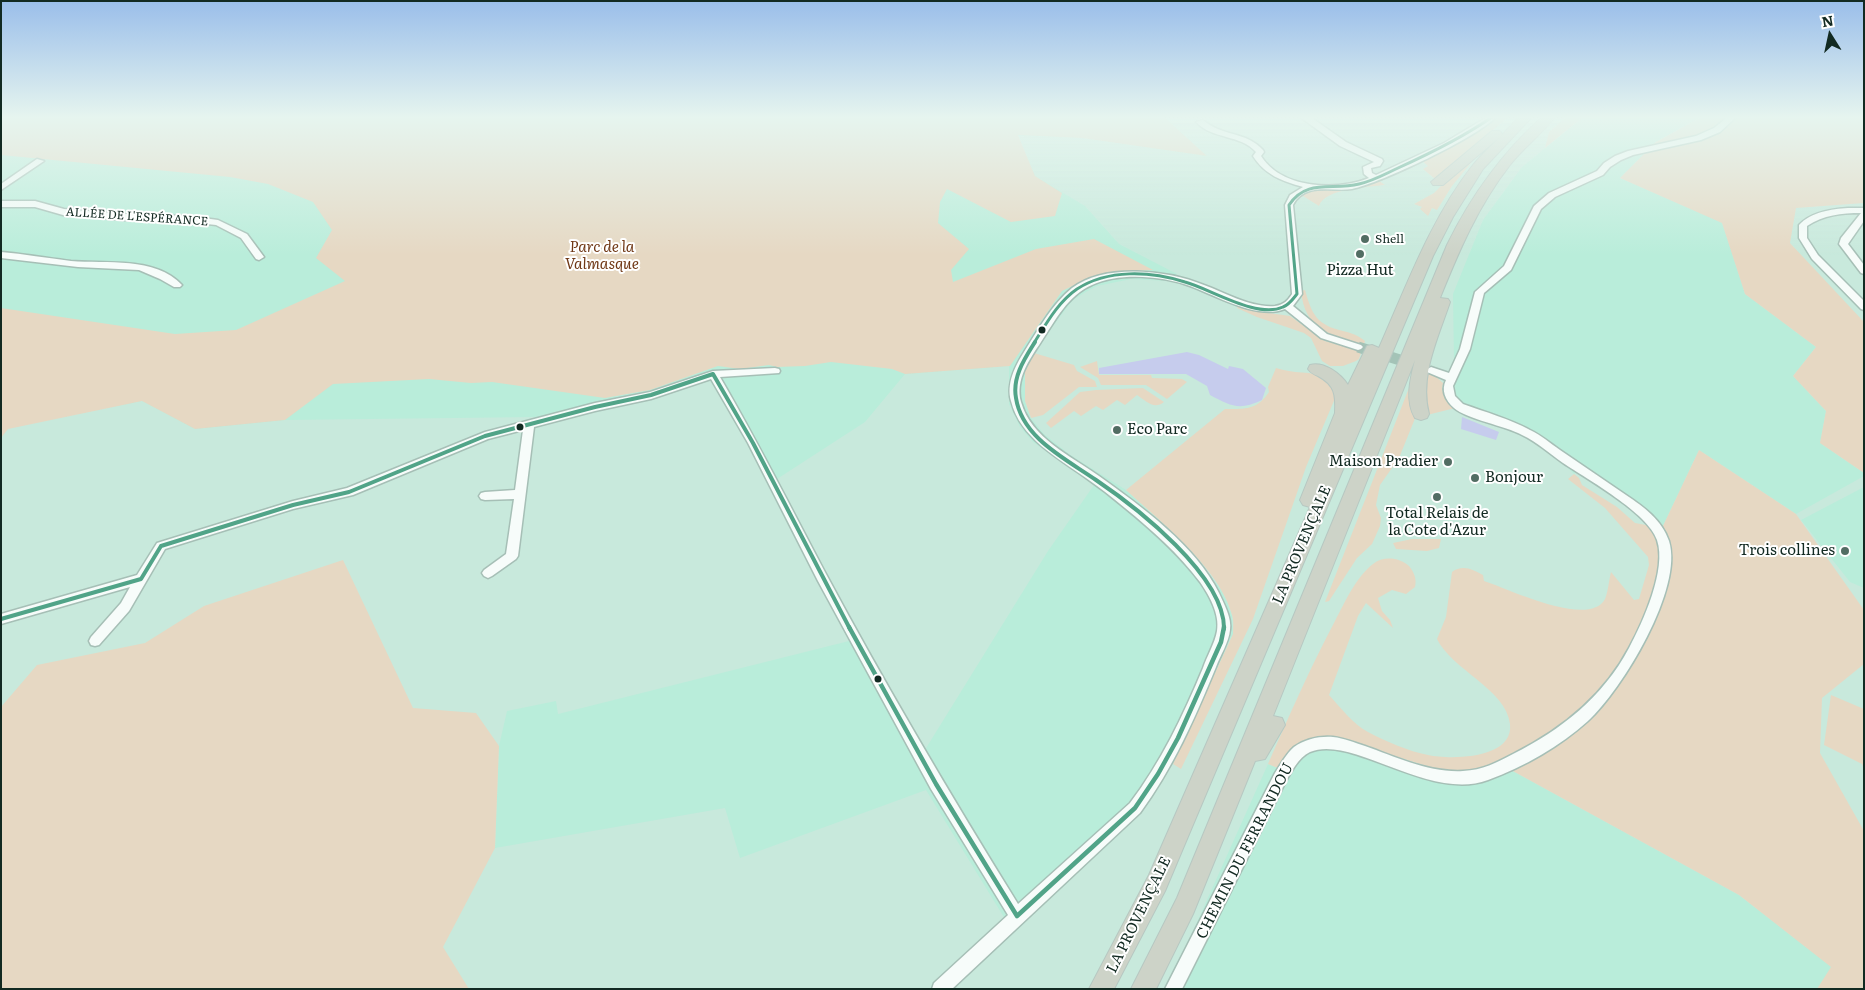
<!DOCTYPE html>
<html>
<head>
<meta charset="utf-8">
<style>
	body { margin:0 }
	#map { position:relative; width:1865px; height:990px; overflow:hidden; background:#c8e9dc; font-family:Literata,serif }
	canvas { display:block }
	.frame { position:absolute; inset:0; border:2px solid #122a22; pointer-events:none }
	.north { position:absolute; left:1805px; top:10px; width:50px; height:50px; -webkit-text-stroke:4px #fff; paint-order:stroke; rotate:350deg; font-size:14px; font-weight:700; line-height:20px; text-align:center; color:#122a22 }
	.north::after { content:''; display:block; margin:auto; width:18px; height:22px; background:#122a22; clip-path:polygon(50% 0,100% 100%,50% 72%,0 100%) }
</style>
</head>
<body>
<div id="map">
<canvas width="1865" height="990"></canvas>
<div class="frame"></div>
<div class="north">N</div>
</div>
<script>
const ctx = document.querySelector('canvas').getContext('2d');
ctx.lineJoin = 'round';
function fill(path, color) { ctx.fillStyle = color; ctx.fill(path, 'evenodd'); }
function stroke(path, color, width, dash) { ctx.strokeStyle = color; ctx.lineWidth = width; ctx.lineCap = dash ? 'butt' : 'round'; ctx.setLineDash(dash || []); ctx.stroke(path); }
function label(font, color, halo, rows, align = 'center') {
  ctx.font = font + ' Literata,serif'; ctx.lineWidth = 4; ctx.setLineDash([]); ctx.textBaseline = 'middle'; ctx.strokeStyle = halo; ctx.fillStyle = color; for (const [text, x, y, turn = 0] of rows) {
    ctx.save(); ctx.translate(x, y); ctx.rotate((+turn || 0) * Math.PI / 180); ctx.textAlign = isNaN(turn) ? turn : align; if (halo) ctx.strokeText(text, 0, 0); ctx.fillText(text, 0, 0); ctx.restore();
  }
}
fill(new Path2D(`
	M1,117H1164L1207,156L1082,138L1018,136L1035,176L1085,206L1119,244L1177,274L1168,281L1131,279L1097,286L1084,293L1072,301L1025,363V401L1031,418L1044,434L1069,454L1126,490L1152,513L1182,541L1202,565L1220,588L1227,602L1232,616L1233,634L1173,764L1137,795L1005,919L926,790L740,858L725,808L495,848L499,746L507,711L556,701L558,714L853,640L923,753L1048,551L1094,485L1033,442L1020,427L1009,404V366L905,374L865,422L777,479L737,405L718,376L651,395L537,417L285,420L195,429L142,401L8,428L1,438Z
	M1583,117H1701L1656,142L1620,178L1722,222L1745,294L1816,347L1793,376L1826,411L1820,443L1864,473V476L1796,514L1699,450L1662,528L1644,508L1583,466L1574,474L1563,463L1530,437L1450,405L1442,390L1445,379L1454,364L1453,294L1483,220L1522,167Z
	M1864,487V588L1850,582L1801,520Z
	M1302,744L1372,749L1433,768L1456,772L1500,764L1739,895L1832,967L1817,989H1167L1268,764L1281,769Z`), '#b9edda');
fill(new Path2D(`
	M1,117H1164L1207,156L1082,138L1018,135L1035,176L1062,193L1055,216L1011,222L947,189L940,202L938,223L969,249L951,270L953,282L1036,249L1094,239L1153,270L1115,272L1091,277L1062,291L1010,366L905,374L892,369L831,362L805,366L777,367L769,365L740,369L718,366L650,390L605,398L492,382L471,383L429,379L333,384L285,420L195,429L142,401L8,429L1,438V308L175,334L236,330L345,281L316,258L332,230L313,202L268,184L230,177L1,155Z
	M1497,117H1508L1453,166L1435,179L1423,169L1428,166L1421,160L1472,134Z
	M1566,117H1583L1545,148L1549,132Z
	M1701,117H1864V203L1796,208L1790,243L1864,322V473L1820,443L1826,411L1793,376L1816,347L1745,294L1722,223L1620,178L1656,142Z
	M1476,157L1452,186L1437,210L1432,208L1428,216L1420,209L1422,207L1414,204L1434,193L1447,180Z
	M1378,180L1385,185C1369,187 1325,188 1319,206L1303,196L1295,201L1293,206V202L1300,192Z
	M1305,290C1312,315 1317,325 1343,331C1351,333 1358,335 1365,341L1359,359L1356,361L1343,366H1330L1322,361L1311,338L1304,333L1257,317L1237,308L1238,306L1248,310L1290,316L1325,341L1357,350L1359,344C1327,333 1305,329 1301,291Z
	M1034,353L1074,365L1077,371L1095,381L1097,387H1079L1043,415L1031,418L1025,401V364Z
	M1097,361L1099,375H1151L1152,378L1182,379L1187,382L1167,399L1146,385H1101L1098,378L1080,367Z
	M1276,368C1293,374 1311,371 1328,377L1336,396L1306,467L1253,619L1181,769L1173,764L1233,634C1233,628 1234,621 1232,615C1221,570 1160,521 1126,490L1225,409C1246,409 1257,410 1269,392L1268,387Z
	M1426,373L1434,375L1443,383C1440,393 1447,402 1455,408L1427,415Z
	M1143,388L1164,402C1154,410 1146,401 1137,395L1125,405L1117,400L1103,410L1096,406L1081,416L1074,411L1051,428L1046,423L1080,392L1096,390Z
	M1409,388H1411L1416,416L1399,458L1380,485L1376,505L1381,518L1380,526L1372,544L1357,558L1329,601L1325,602Z
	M1699,450L1796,514L1864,610V664L1822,698L1820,753L1864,831V989H1817L1831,967L1739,895L1500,764L1475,772H1456L1433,768L1372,749L1326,738L1280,769L1268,764C1289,716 1310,668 1335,621C1345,602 1356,577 1373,564C1383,556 1399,557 1409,566C1414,572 1417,579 1415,587L1406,594L1392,590L1378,598L1382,611L1390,620L1393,628L1366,603L1358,616L1329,695C1341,708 1353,724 1368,732C1387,742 1408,751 1428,755C1451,760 1514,759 1510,724C1506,689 1452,670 1437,639L1446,617L1452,572C1463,564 1473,570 1483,575L1484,581C1507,588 1589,629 1605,599C1608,592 1609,580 1611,572L1634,600L1639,599L1649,565L1648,557L1605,508L1568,479L1574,474L1579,478L1582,485L1617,507L1635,523L1662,528Z
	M1412,539H1441L1439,548L1427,551L1396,549L1393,543Z
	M343,560L413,708L476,713L499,746L495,848L443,947L469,989H1V707L37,665L145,643L204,606Z
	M1831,695L1864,709V769L1862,764L1824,745Z`), '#e6d8c3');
fill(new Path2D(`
	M1187,352L1199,355L1228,369L1229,366L1243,369L1266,388L1262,400C1239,411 1231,406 1210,395L1207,386L1186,374H1099V368Z
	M1462,417L1499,432L1496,440L1461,429Z`), '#c6cced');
stroke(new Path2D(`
	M1358,347L1413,364`), '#a4c3b7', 11, [11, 5.5]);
const minor = new Path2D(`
	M1300,117L1312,118L1346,142L1382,159L1383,161L1380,166L1371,168L1372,173L1376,175L1444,143L1487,117H1496C1476,138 1381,183 1352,189C1331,192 1305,182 1293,205L1302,294L1293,306L1327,334L1361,345L1363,347L1361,349L1358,350L1321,338L1285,309C1257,320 1217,296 1190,286C1162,276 1120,272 1092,285C1068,295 1055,321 1041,342C1029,360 1015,380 1021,402C1031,438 1071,456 1099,476C1141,506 1196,546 1219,593C1224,604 1232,618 1230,630C1229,642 1220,656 1216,667C1195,718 1173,768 1140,813L952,989H932L934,983L1008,915L931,789L818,581L748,443L711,379L651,399L595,411L534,427L518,556L516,559L492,576L488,578L484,576L482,573L484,570L506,554L514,499L485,500L481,499L479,496L481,493L485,492L515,490L523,430L488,439L353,495L293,509L165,549L129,611L99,645L95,646L91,645L89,641L91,637L121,603L130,587L1,624V614L137,575L157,543L293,501L347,488L485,432L595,403L650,392L713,371L775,368L779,369L780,371L779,373L720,377C758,442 791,508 826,574C886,686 951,796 1018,904L1130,803C1161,762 1183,716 1203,668C1207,656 1215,643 1217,631C1220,614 1209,595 1200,582C1179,554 1152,530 1125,508C1112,497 1099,487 1086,478C1058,458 1020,438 1011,401C1006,384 1015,366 1024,352C1038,330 1052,304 1072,288C1105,263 1168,270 1204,285C1226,293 1251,308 1275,306C1284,305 1288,300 1292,294L1285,205L1290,195L1303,187C1282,181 1265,175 1253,156L1256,152C1240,134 1213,140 1196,122L1203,120C1223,137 1246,131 1263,150L1264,152L1261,156C1282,189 1336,191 1369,178L1364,174L1363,167L1374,162L1340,146Z
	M1728,117H1736L1720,132L1701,140L1633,155L1621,160L1610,167L1603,175L1555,197L1541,209L1511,270L1484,293L1470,349L1453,386L1455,396L1463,404C1485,412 1510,419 1530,430C1541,435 1550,443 1560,450C1582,465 1604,480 1626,495C1644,507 1662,520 1669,541C1684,588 1622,690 1588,721C1560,746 1524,767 1488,780C1429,802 1352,734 1310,752C1298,758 1291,772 1285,783L1182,989H1165L1275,773C1281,764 1286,754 1294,747C1305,739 1320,736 1333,737C1344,738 1355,743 1365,746C1396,757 1430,773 1463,771C1483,770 1496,763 1513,754C1561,730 1603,697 1629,648C1643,622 1667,569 1657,540C1648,513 1587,479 1563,463C1550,454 1537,442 1522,435C1506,426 1466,419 1454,408C1445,400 1441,390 1446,380L1427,372L1426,370L1431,367L1449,373L1460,349L1475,292L1504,266L1534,206L1549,193L1597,171L1604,163L1615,156L1628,151L1696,136L1714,128Z
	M37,159L44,161L1,190V184Z
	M1,201H35L64,209L124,214L189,216L218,220L247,234L264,257L259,260L256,259L241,238L216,225L189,222L124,220L63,215L35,207H1Z
	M1848,208H1864V221L1848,244L1864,265V274L1861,273L1839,244L1841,238L1861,213C1841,213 1824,215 1807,226V238L1818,255L1864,301V310L1861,309L1812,259L1799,238V225C1811,212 1831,209 1848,208Z
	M1,252C24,254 47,258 71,261C106,264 155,256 182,285L180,287H174L160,279L139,270L78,267L1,258Z`);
const highway = new Path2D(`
	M1519,117H1532L1483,169L1453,217L1433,256L1165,891L1114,989H1089L1149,875L1310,507L1303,505L1300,500L1335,413C1336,395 1335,385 1318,376C1313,374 1311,373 1308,369L1310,365C1324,361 1341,374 1348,385L1367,346L1372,345L1379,348C1406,287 1431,218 1473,165C1481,155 1491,146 1500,137L1443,185H1433L1431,182L1492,131H1500L1502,134L1501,136Z
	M1542,117H1555C1542,134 1523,148 1510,165C1478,206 1459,251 1440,298L1448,299L1450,302C1438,338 1419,376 1429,414L1427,418L1421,420L1415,418C1405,401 1410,379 1415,360L1273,716L1282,718L1285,725L1265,759L1255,761L1193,914L1156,989H1131L1177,898L1447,245C1471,196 1502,153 1542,117Z`);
stroke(minor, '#a6bfb6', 3);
stroke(highway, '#b7c8c2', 2);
fill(minor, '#f7fcfa');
fill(highway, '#cdd3c8');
stroke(new Path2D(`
	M1034,343C1046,324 1058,302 1077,289C1108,269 1150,271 1185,282C1211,289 1257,319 1283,307C1289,305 1293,299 1297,294L1289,205C1307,178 1332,191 1359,184C1373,181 1385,174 1398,168C1431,153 1462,138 1492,117`), '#51a488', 3);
stroke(new Path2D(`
	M1035,342C1025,358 1012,377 1016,398C1022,438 1066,459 1096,480C1136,507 1225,576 1224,629
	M1,619L141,579L161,546L293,505L349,492L485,436L595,407L651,395L713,374L753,443L850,629`), '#51a488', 4);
stroke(new Path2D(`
	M849,627L936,784L1017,916
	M1017,916L1135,808L1158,774L1178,738L1221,642L1224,627`), '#51a488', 4.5);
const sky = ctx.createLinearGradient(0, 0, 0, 255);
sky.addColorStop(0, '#9abeea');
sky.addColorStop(0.46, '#e6f5ef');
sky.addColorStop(1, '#e6f5ef00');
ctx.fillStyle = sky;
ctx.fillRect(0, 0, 1865, 255);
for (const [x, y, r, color] of [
	[1365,239,5,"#526d63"],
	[1360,254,5,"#526d63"],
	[1042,330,4.5,"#122a22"],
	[520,427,4.5,"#122a22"],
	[1117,430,5,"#526d63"],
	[1448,462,5,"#526d63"],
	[1475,478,5,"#526d63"],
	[1437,497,5,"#526d63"],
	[1845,551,5,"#526d63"],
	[878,679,4.5,"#122a22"]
]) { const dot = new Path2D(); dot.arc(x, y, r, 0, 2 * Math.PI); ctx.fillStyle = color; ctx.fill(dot); stroke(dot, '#fff', 2); }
label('12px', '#122a22', '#fff', [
	["ALLÉE DE L'ESPÉRANCE",137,217,4]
]);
label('12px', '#122a22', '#fff', [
	["Shell",1375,239]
], 'left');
label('italic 15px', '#703816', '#fff', [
	["Parc de la",602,248],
	["Valmasque",602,265]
]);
label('15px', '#122a22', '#fff', [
	["Pizza Hut",1360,271],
	["Eco Parc",1127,430,"left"],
	["Maison Pradier",1438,462,"right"],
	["Bonjour",1485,478,"left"],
	["Total Relais de",1437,514],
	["la Cote d'Azur",1437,531],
	["Trois collines",1835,551,"right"]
]);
label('15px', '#122a22', '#fff', [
	["LA PROVENÇALE",1302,545,-67],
	["CHEMIN DU FERRANDOU",1245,851,-63],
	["LA PROVENÇALE",1139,915,-64]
]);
</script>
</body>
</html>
